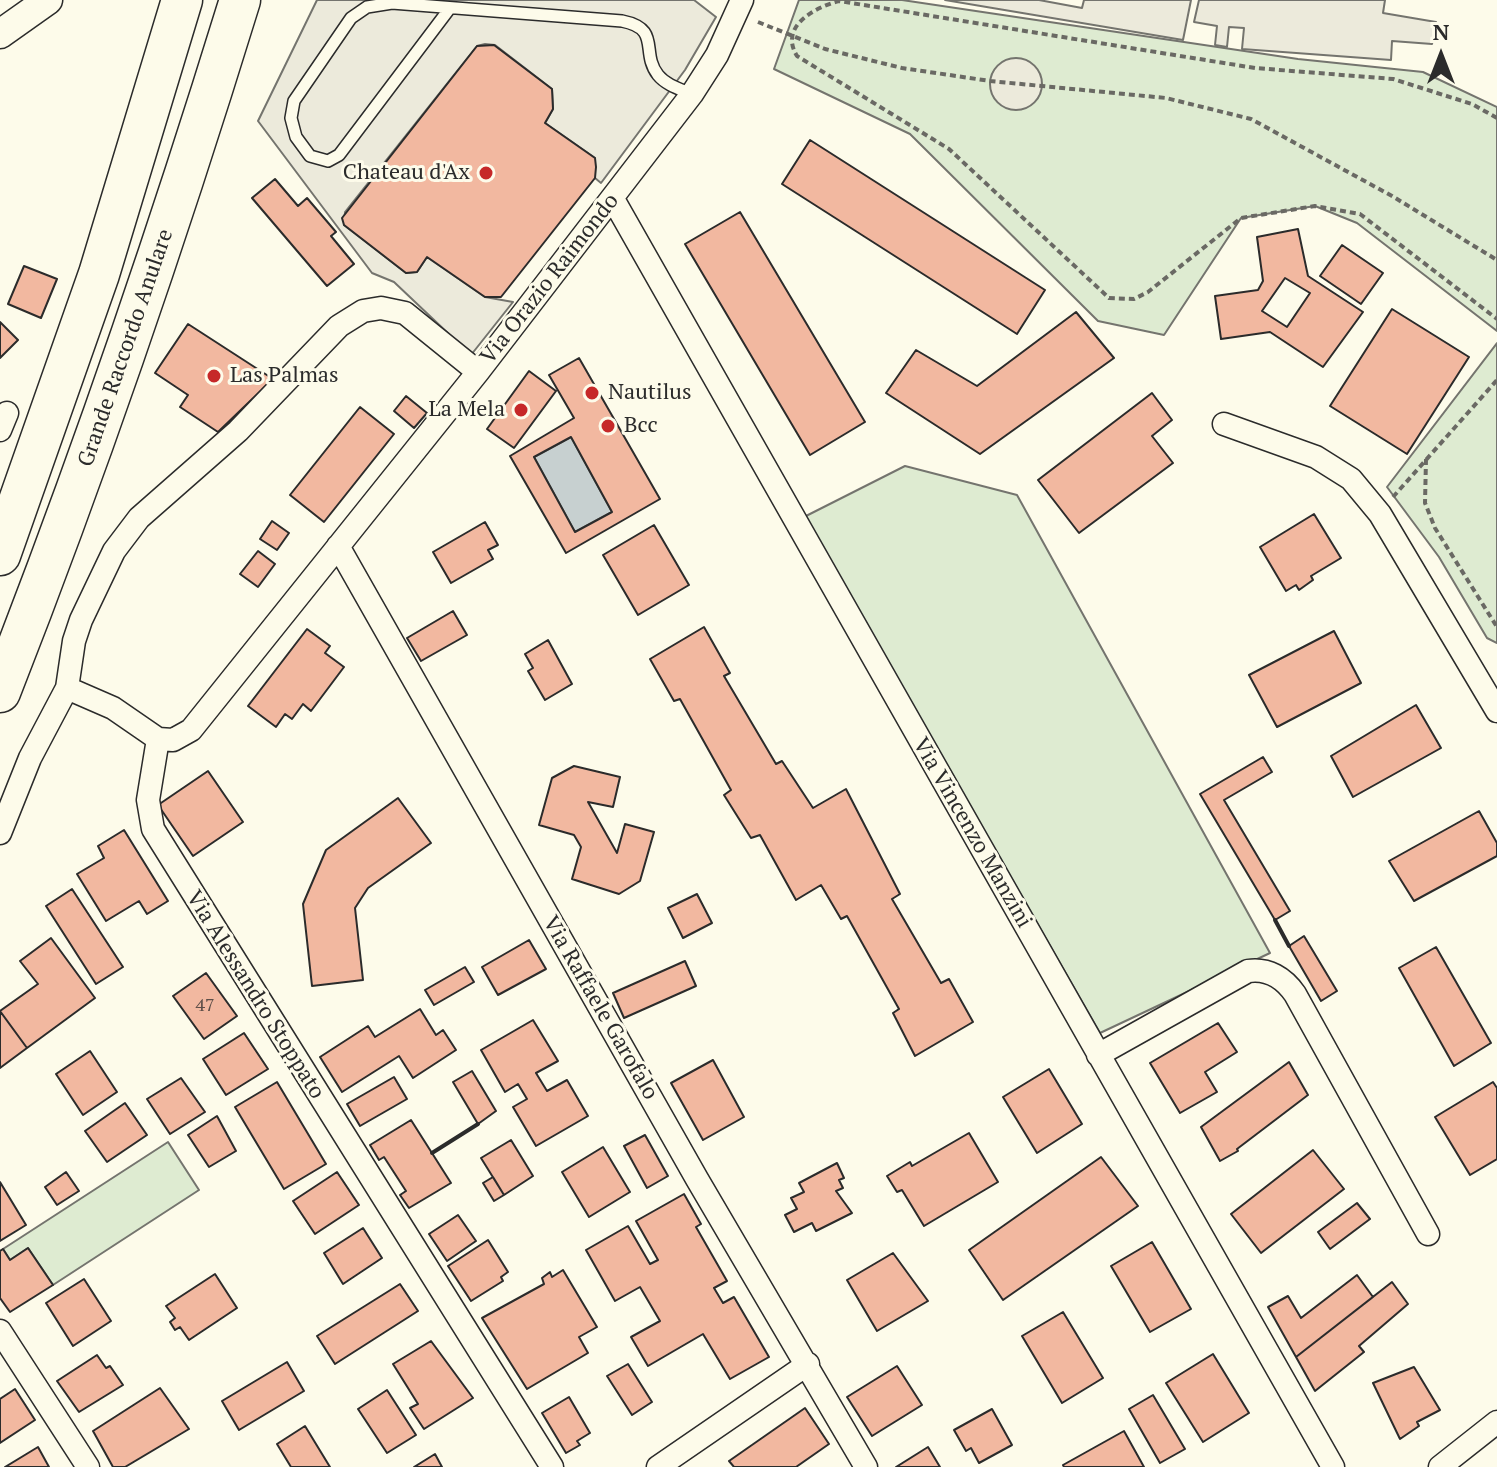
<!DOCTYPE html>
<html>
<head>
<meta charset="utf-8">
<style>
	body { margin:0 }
	#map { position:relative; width:1497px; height:1467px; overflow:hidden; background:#fdfbea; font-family:"PT Serif",serif }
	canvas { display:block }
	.north { position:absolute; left:1401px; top:16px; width:80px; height:80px; -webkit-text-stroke:6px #fdfbea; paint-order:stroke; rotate:0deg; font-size:22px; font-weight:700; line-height:32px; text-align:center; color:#2b2b2b }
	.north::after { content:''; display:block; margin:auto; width:28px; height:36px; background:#2b2b2b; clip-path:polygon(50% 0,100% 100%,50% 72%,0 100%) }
</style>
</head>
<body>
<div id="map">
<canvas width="1497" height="1467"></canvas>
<div class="north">N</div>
</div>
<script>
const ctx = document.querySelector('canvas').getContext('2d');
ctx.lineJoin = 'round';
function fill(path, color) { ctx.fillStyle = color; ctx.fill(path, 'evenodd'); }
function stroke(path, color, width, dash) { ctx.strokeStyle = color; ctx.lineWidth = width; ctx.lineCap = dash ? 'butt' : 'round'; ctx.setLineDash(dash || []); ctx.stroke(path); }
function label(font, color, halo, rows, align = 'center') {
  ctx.font = font + ' "PT Serif",serif'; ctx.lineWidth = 6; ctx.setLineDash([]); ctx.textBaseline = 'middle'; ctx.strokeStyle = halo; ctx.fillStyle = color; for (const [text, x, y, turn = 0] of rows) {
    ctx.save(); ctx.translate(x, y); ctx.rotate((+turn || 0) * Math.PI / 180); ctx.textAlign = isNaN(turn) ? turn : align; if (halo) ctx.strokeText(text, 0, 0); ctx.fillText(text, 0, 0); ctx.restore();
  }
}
const green = new Path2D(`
	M799,0H902L1298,59L1423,72L1497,107V331L1357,223L1315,206L1241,218L1164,335L1098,321L910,134L774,69Z
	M1497,343V643L1487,638L1439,557L1387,487Z
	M905,466L1017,495L1270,953L1100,1033L804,517Z
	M168,1142L199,1190L53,1285L28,1248L10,1260L3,1249Z`);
fill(green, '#deebd1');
stroke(green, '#74746e', 2);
const parking = new Path2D(`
	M317,0H694L716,17L685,70L601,183L595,178V158L545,123L553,109L552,89L495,45L485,44L477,46L345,212L344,225L406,273L417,272L427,257L485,297L513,302L471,355L394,282L372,273L258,121Z
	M945,0H1039L1082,8L1084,0H1191L1183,40Z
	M1199,0H1385L1383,13L1436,22L1432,44L1392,41L1391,60L1242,49L1244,28L1229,27L1227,47L1215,45L1217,26L1194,22Z
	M990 84a26 26 0 1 1 52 0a26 26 0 1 1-52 0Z`);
fill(parking, '#eceadb');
stroke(parking, '#74746e', 2);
const water = new Path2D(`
	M571,437L612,512L575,532L534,457Z`);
fill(water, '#c7d0d0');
stroke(water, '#74746e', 2);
const building = new Path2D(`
	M494,45L552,89L553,109L545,123L595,158L596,167L595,178L501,297H485L427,257L417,272L406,273L344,225L342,218L477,46Z
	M810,140L1045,290L1017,334L782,184Z
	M275,179L298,206L307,198L336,232L331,236L354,264L327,286L252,198Z
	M740,212L865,422L810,455L685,244Z
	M1298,229L1308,276L1363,312L1323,367L1270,332L1221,339L1215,296L1258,290L1263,281L1257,237ZM1285,278L1310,293L1287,327L1262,311Z
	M1342,245L1383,273L1361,304L1320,276Z
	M24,266L57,279L41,318L8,304Z
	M1392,309L1469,357L1407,454L1330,406Z
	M1076,312L1114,358L980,454L886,393L916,350L977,386Z
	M0,322L18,340L0,358Z
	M188,324L273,379L218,432L180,407L188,395L155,373Z
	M579,358L660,499L566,553L510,456L574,418L549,375ZM571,437L612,512L575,532L534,457Z
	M529,371L556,391L514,448L487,429Z
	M1152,393L1172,420L1152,436L1173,463L1079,533L1038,480Z
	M406,396L427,413L414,428L394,411Z
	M360,407L394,434L324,522L290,495Z
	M1314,514L1341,558L1311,576L1313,580L1299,590L1296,585L1286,591L1260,547Z
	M272,521L289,533L277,550L260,539Z
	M485,522L498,545L488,550L493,559L451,583L433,552Z
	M654,525L689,585L638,615L603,555Z
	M258,551L275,564L258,587L240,574Z
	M453,611L467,635L421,661L407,638Z
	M704,627L730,673L724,676L776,764L782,761L813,808L846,789L900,894L892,899L941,983L949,979L973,1022L915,1056L893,1013L899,1009L847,916L841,919L821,885L796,900L760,835L751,838L724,795L731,790L680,699L674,701L650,659Z
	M307,629L330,646L325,653L344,667L311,711L303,704L292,719L285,714L276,727L248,706Z
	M1334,631L1361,683L1277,727L1249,675Z
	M548,640L572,684L545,700L528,671L533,668L525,654Z
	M1416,705L1441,748L1353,797L1331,756Z
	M1263,757L1272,772L1224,800L1290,911L1275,920L1200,794Z
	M574,766L620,777L613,807L588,802L617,853L625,824L654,832L640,881L619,894L572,879L581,847L574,835L539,825L552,778Z
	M208,771L243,822L193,856L158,805Z
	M398,798L431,843L368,888L355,908L363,980L312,986L303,904L326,850Z
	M1479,811L1497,843V856L1414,901L1389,861Z
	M124,830L168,901L147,914L139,901L106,921L77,874L104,858L98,846Z
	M72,889L123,967L96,984L46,906Z
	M697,894L712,923L683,938L668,908Z
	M1304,936L1337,991L1321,1001L1289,946Z
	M51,938L95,998L27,1048L0,1011L38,984L20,961Z
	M529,940L546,969L498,995L482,967Z
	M1436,947L1491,1043L1454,1066L1399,968Z
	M685,961L696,986L624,1018L613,993Z
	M465,967L474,982L434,1005L425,990Z
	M206,973L237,1016L204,1039L173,996Z
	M420,1009L436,1035L443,1030L456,1050L413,1078L399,1056L342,1092L320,1057L368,1026L375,1037Z
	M0,1011L27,1048L0,1068Z
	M533,1020L558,1061L536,1073L547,1091L567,1080L588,1116L536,1146L513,1107L527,1099L518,1084L505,1092L481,1050Z
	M1218,1023L1237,1052L1205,1072L1217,1092L1180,1113L1150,1063Z
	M244,1033L268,1069L226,1095L203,1059Z
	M90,1051L117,1092L83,1115L56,1074Z
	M713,1060L744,1117L703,1140L671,1083Z
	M1289,1062L1308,1095L1237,1149L1238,1151L1220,1161L1201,1127Z
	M1049,1069L1082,1124L1037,1153L1003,1097Z
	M472,1071L496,1111L478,1124L453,1082Z
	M394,1077L407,1099L360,1126L347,1104Z
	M181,1078L205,1112L170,1134L147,1099Z
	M277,1082L326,1164L284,1189L235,1107Z
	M1493,1082L1497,1088V1159L1470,1175L1435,1117Z
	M125,1103L147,1135L107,1162L85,1131Z
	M217,1116L236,1151L209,1167L188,1135Z
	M411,1120L451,1183L409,1208L400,1195L406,1191L384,1157L379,1160L370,1145Z
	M969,1133L998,1182L924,1226L902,1190L897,1192L887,1176L910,1162L912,1166Z
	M645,1135L668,1176L647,1188L624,1146Z
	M511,1140L533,1176L504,1195L481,1158Z
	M603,1147L630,1192L589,1217L562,1172Z
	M1313,1150L1344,1189L1261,1253L1231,1214Z
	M1101,1157L1138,1206L1003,1300L969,1250Z
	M837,1163L844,1178L839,1180L843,1188L836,1191L852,1213L816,1231L812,1223L794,1232L785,1215L797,1209L791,1198L804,1192L799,1183Z
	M66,1172L79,1191L57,1205L45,1187Z
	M337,1172L359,1205L315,1234L293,1201Z
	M493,1177L504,1195L494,1201L483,1183Z
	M0,1182L26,1225L0,1241Z
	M684,1194L701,1224L696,1227L727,1281L714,1288L723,1303L734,1297L769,1357L730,1379L703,1334L648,1366L631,1337L660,1321L640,1287L615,1301L586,1250L628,1226L650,1264L658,1260L636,1221Z
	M1357,1203L1370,1219L1330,1249L1318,1232Z
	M458,1215L476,1241L447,1261L429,1234Z
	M363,1228L382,1258L343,1284L324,1253Z
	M488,1240L508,1272L501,1277L503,1281L471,1301L448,1266Z
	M1152,1242L1191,1309L1150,1332L1111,1266Z
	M28,1248L53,1285L10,1312L0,1298V1251L3,1249L10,1260Z
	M893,1253L928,1301L877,1331L847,1280Z
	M563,1270L597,1327L579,1337L588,1353L527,1389L482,1318L544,1284L542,1278L550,1272L552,1277Z
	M215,1274L237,1308L189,1340L180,1327L175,1330L170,1322L175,1318L166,1306Z
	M1357,1275L1373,1297L1296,1357L1268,1307L1288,1296L1301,1318Z
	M84,1279L111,1321L73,1346L46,1303Z
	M1392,1282L1408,1304L1359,1346L1364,1352L1315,1391L1296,1357Z
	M400,1284L418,1311L335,1364L317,1336Z
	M1063,1312L1103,1378L1062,1403L1022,1336Z
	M431,1341L473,1398L424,1429L410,1408L418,1404L393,1364Z
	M1213,1354L1249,1413L1203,1442L1166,1383Z
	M97,1355L106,1368L110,1366L123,1385L79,1412L57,1381Z
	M287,1362L304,1391L239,1430L222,1401Z
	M628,1364L652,1402L632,1415L607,1376Z
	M897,1366L922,1405L872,1436L847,1397Z
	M1414,1367L1440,1410L1417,1422L1419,1426L1400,1439L1373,1383Z
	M160,1388L189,1429L125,1467H113L93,1431Z
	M15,1389L35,1420L0,1443V1399Z
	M387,1390L416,1435L387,1453L358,1409Z
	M1153,1395L1185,1449L1160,1463L1129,1409Z
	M569,1397L590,1433L577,1441L580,1445L566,1453L542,1413Z
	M805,1408L829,1444L796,1467H734L729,1461Z
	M992,1409L1012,1445L979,1463L971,1448L966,1451L954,1430Z
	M305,1426L330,1467H291L277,1444Z
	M1124,1431L1144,1467H1064L1063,1465Z
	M38,1447L49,1467H5Z
	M928,1447L940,1467H896Z
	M435,1454L442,1467H414Z`);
fill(building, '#f2b8a0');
stroke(building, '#2b2b2b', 2);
const service = new Path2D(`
	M450,8L339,155L328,161L310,156L296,137L291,118L294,101L351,18L367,7L392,3L622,21C662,29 640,52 658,75C666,85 680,89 692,94`);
const minor = new Path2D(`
	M613,199L1333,1467
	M1224,424L1316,457L1351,479L1380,514L1497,711
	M0,430L7,413
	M338,546L697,1179L866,1467
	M67,688L113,708L158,739
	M158,739L173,740L191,730L478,372L692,94L717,55L742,0
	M158,739L148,800L153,829L552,1467
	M0,833L30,758L67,688L74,641L81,620L114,551L139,518L238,431L339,326L363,311L381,308L405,313L478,372
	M1098,1055L1248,971C1268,968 1284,978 1295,994L1428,1234
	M0,1331L88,1467
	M658,1467L808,1364
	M1440,1467L1497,1422`);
const tertiary = new Path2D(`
	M0,34L48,0`);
const motorway = new Path2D(`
	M0,555L99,274L182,0
	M0,692C89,465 168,234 240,0`);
stroke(service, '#2b2b2b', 14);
stroke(minor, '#2b2b2b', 25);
stroke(tertiary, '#2b2b2b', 31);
stroke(motorway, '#2b2b2b', 43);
stroke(new Path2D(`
	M758,22L825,49L902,68L990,81L1166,98L1251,119L1392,196L1497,260
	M1497,118L1472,104L1393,79L1255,68L839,1C813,8 779,27 797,56L949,149L1109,298L1134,299L1148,292L1241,218L1315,206L1360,214L1497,319
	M1426,459L1425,503L1435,528L1497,627
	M1393,497L1497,380`), '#6a6964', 4, [6, 4]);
stroke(service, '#fdfbea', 11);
stroke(minor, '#fdfbea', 22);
stroke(tertiary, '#fdfbea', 28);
stroke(motorway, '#fdfbea', 40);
stroke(new Path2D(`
	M1275,920L1289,946
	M432,1153L478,1124`), '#2b2b2b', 4);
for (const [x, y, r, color] of [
	[486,173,8,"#c62828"],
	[214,376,8,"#c62828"],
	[592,393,8,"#c62828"],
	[521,410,8,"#c62828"],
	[608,426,8,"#c62828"]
]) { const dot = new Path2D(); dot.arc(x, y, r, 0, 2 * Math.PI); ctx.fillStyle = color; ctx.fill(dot); stroke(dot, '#fdfbea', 3); }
label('18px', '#5d4e48', null, [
	["47",205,1006]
]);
label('22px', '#2b2b2b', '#fdfbea', [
	["Chateau d'Ax",470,173,"right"],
	["Las Palmas",230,376],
	["Nautilus",608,393],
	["La Mela",505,410,"right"],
	["Bcc",624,426]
], 'left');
label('22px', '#2b2b2b', '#fdfbea', [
	["Via Orazio Raimondo",550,279,-52],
	["Grande Raccordo Anulare",126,348,-71],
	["Via Vincenzo Manzini",972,833,60],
	["Via Alessandro Stoppato",255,995,58],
	["Via Raffaele Garofalo",600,1008,60]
]);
</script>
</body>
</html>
